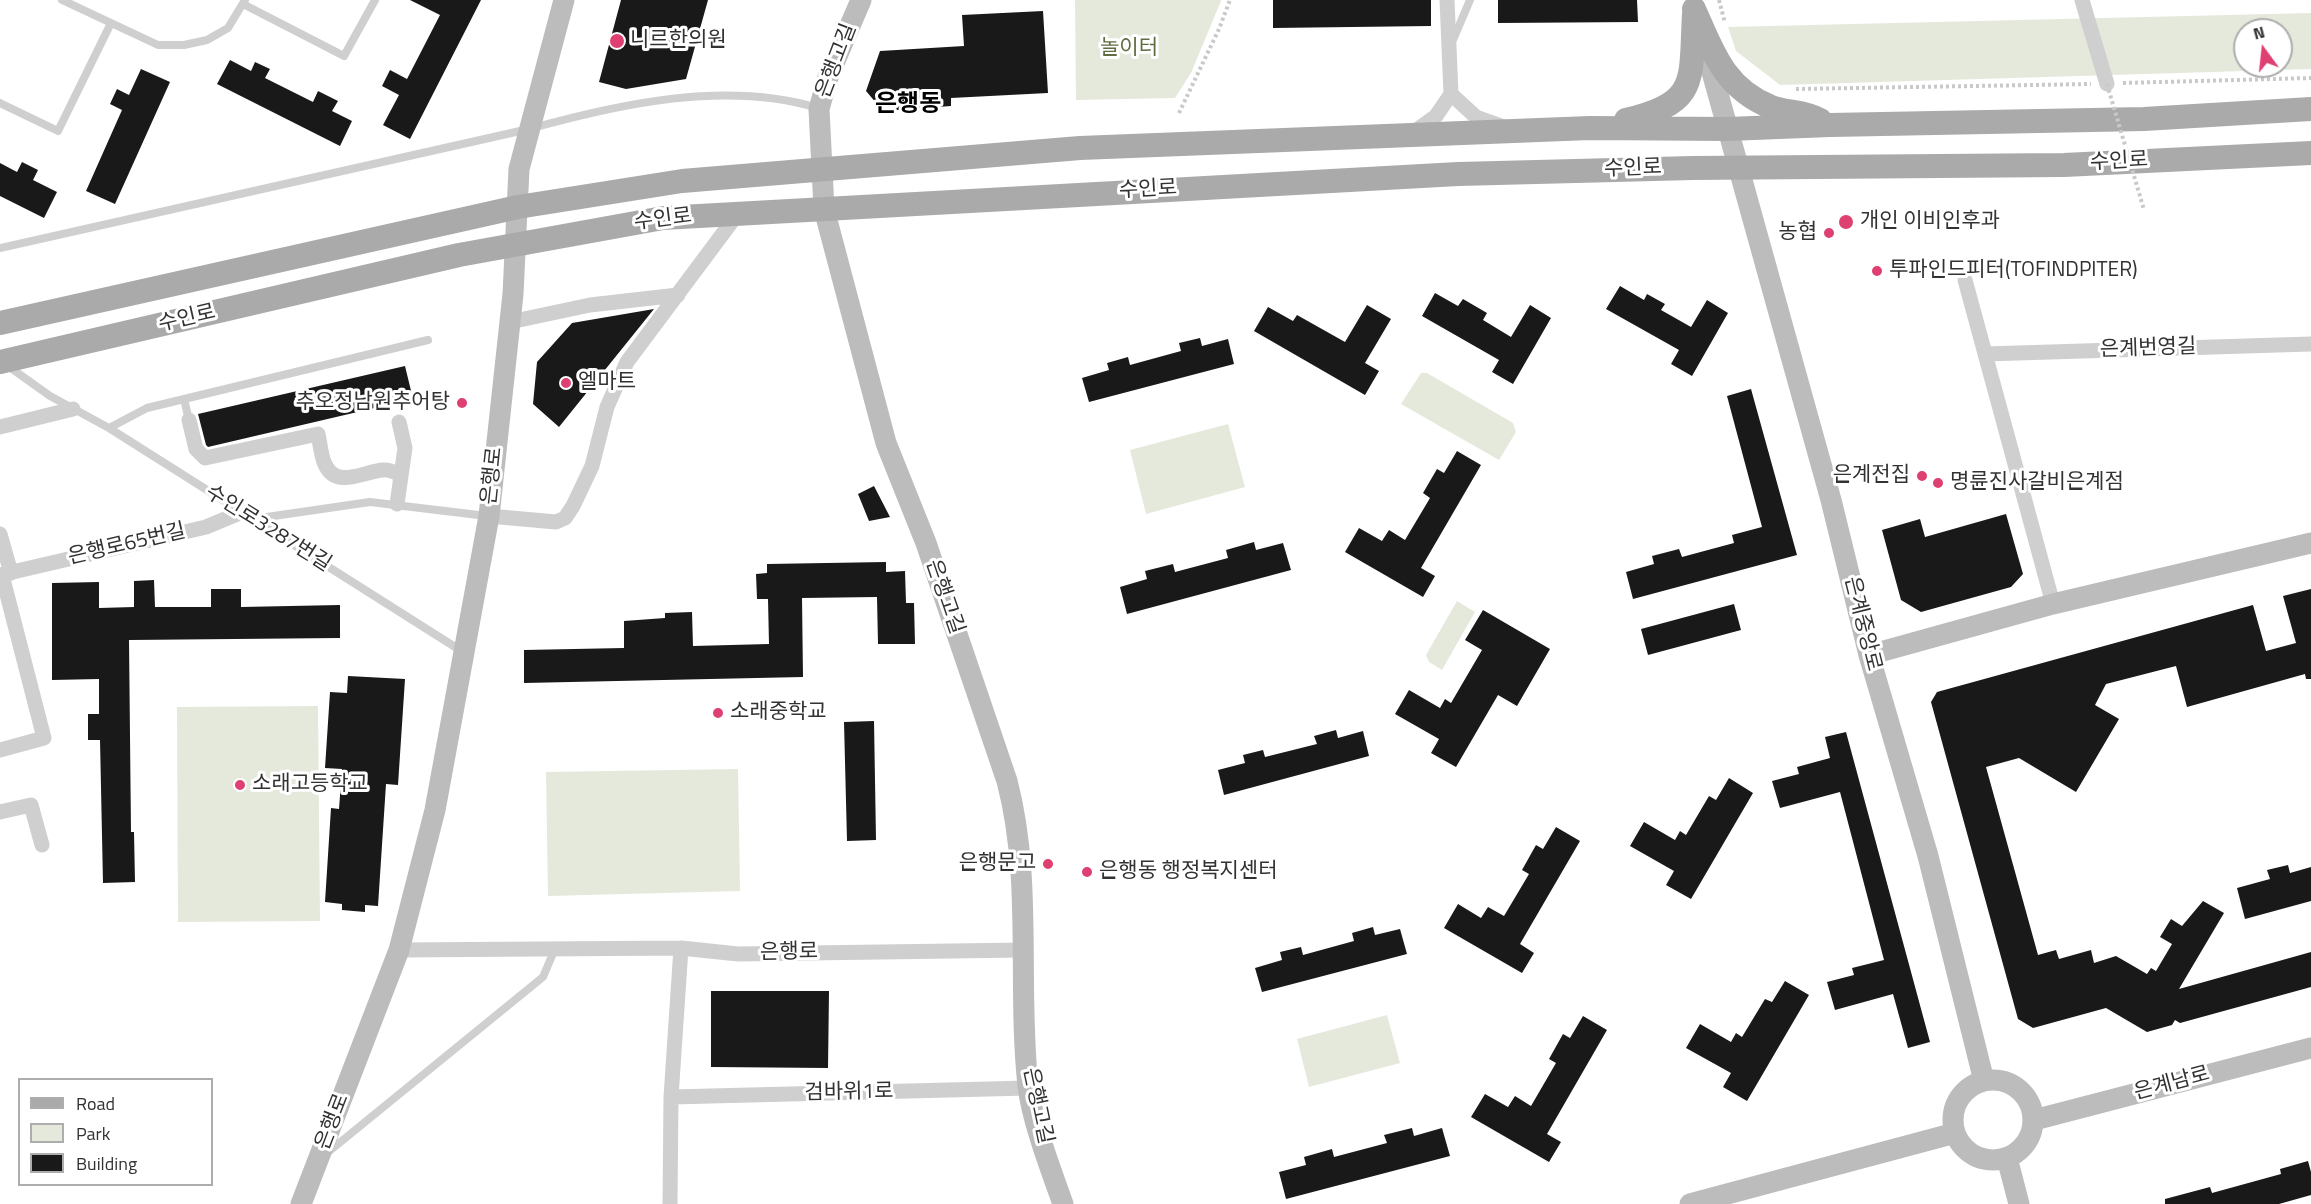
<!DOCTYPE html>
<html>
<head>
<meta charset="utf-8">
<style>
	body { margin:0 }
	#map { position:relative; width:2311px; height:1204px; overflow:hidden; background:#fff; font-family:"Titillium Web",sans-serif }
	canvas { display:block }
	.legend { position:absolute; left:18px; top:1078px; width:195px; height:108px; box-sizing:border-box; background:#fff; border:2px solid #adadad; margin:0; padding:8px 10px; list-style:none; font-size:18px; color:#323232 }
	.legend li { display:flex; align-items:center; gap:12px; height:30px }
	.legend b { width:30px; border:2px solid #adadad }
	.north { position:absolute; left:2233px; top:18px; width:60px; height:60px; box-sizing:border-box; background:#fff; border:2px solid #adadad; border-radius:50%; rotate:345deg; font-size:16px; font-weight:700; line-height:24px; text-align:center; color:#323232 }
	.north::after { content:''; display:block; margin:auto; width:21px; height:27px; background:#de4071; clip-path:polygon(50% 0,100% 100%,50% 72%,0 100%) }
</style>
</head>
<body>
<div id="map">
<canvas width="2311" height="1204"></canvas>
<ul class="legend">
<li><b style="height:8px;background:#aaa"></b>Road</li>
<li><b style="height:16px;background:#e5e9dc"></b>Park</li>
<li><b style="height:16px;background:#191919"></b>Building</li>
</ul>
<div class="north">N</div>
</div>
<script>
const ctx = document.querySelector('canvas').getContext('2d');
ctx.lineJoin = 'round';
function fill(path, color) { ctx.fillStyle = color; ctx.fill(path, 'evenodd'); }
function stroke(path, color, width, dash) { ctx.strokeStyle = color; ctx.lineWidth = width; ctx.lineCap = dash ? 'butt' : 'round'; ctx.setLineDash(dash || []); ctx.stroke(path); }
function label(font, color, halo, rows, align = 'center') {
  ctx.font = font + ' "Titillium Web","Noto Sans KR",sans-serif'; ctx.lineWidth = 6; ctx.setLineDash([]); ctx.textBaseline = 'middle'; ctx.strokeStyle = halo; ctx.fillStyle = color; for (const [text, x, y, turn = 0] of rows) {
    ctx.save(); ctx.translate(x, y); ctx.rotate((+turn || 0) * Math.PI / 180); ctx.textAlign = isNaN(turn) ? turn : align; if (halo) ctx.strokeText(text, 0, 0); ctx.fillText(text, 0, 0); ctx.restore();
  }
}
fill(new Path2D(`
	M1075,0H1221V1L1191,73L1175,98L1076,100Z
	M2311,13V69L1780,85L1736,51L1728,27ZM2245,30H2281V66H2245Z
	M1421,373H1427L1513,423L1516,432L1499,460L1401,404Z
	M1228,424L1245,487L1146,514L1130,450Z
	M1457,601L1475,612L1442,670L1429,662L1426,655Z
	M318,706L320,921L178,922L177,707Z
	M738,769L740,891L548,896L546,772Z
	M1387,1015L1400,1063L1309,1087L1297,1039Z`), '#e5e9dc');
fill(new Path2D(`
	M410,0H481L410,139L383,125L399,95L382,86L390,70L407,79L440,15Z
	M621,0H708L686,79L626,89L599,82Z
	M1273,0H1431V26L1273,28Z
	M1498,0H1637L1638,22L1498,23Z
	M1043,11L1048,93L951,98V106L883,111L866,91L880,51L964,46L962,15Z
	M230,60L251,71L255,62L270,69L265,78L313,102L318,91L338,101L332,111L352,121L340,146L217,84Z
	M141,69L170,82L115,204L86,191L122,110L110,104L117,89L129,95Z
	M22,162L38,170L33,180L57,192L44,218L0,196V163L17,172Z
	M1620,286L1644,300L1647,294L1665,304L1661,310L1691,327L1707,300L1728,313L1692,376L1671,364L1679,350L1606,309Z
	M1435,293L1458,306L1463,299L1487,313L1483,320L1511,337L1530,305L1551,318L1513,384L1492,372L1499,360L1422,316Z
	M1367,305L1391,319L1365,363L1379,371L1365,395L1254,331L1268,307L1293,321L1297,315L1345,342Z
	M654,309L559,427L533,404L537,362L572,323Z
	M1200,338L1202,346L1228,339L1234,364L1089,402L1082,378L1109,370L1107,363L1128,357L1130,365L1181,351L1179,343Z
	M405,366L413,399L208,447L206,445L198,414Z
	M1751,389L1797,555L1633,599L1626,572L1654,564L1652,556L1679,549L1682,557L1734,543L1732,535L1762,527L1727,396Z
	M1457,451L1481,465L1421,568L1435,576L1423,597L1345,552L1359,528L1382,541L1389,530L1405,540L1430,498L1423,493L1437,469L1444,473Z
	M874,486L890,517L869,521L858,494Z
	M2006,514L2023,574L2011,587L1921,612L1901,600L1882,530L1920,519L1925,537Z
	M1254,542L1256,550L1283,543L1291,570L1127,614L1120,587L1147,579L1145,571L1173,564L1175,572L1228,558L1226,550Z
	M886,562V572L905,571L906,603H914L915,644H878L877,597L802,598L803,677L524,683V650L624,648V621L665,618V613L692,612L693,646L769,644L768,599H757L756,574L767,573V564Z
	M154,580L155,607H211V589H241V607L340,605V638L129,640L131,832H134L135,882L103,883L100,740H88V714H99V679L52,680V583L99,582V608L134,607V581Z
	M2311,589V679H2306L2305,674L2187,707L2176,666L2106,684L2095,705L2119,719L2076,792L2019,758L1986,767L2038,955L2056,950L2059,959L2091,950L2094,963L2116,956L2147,974L2151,968L2156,971L2172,944L2160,937L2171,919L2182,926L2203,901L2224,913L2179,989L2311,952V987L2180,1023L2175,1020L2172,1025L2147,1032L2106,1008L2033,1028L2018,1019L1931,702L1937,692L2253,605L2266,651L2296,643L2283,596Z
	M1734,604L1741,630L1648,655L1641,629Z
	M1483,610L1550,649L1517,706L1498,695L1456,767L1431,753L1439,739L1395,714L1409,690L1440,708L1445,699L1451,703L1482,650L1465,640Z
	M348,676L405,679L398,785L386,784L378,906L365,905V912L342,910V904L325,902L331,808L339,809L342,769L325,768L330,692L347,693Z
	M874,721L876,840L847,841L844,722Z
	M1336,730L1338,738L1363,731L1369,756L1224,795L1218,770L1245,763L1243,755L1263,750L1265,757L1317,744L1314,736Z
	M1846,732L1930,1042L1908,1048L1893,994L1835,1010L1827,982L1854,975L1852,968L1884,960L1840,792L1780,808L1772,781L1799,774L1797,767L1830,758L1825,737Z
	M1729,778L1753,793L1691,899L1666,885L1674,871L1630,846L1644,822L1675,840L1680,831L1686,835L1709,796L1716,800Z
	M1556,827L1580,841L1520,944L1534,953L1522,973L1444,928L1458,904L1481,918L1488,907L1504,916L1529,874L1522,870L1536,845L1543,849Z
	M2288,865L2290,873L2311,867V901L2245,919L2237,888L2270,879L2267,870Z
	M1373,927L1375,935L1400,929L1407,954L1262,992L1255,968L1282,960L1280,952L1301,947L1303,955L1354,941L1352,933Z
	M1785,981L1809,995L1747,1101L1723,1087L1731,1073L1686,1048L1700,1024L1731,1042L1736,1033L1742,1037L1765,999L1772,1002Z
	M711,991H829L828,1068L711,1067Z
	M1583,1016L1607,1030L1547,1134L1561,1142L1549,1162L1471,1117L1485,1094L1508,1107L1515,1096L1531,1106L1556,1063L1549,1059L1563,1034L1570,1038Z
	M1412,1128L1414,1136L1442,1128L1450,1156L1286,1199L1279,1172L1306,1165L1304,1157L1332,1149L1334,1157L1387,1143L1384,1135Z
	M2308,1161L2311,1172V1195L2279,1204H2165V1199L2210,1187L2212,1193L2281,1174L2280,1169Z`), '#191919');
stroke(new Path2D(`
	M1719,0L1725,23
	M2123,83L2311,78
	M1796,89L2091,84
	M1179,113L1219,29L1230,0`), '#c9c9c9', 4, [3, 3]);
stroke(new Path2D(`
	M62,0L158,45H184L207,40L228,28L245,0
	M243,4L344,56L375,0
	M1453,40L1470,0
	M0,103L58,131L111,23
	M0,248L529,129C619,104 726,80 818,108
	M8,366L50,396L109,428L463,652
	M184,399L189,420
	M109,428L147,408L428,340
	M253,519L370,502L487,516
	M327,1153L543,977L554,951`), '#cfcfcf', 8);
stroke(new Path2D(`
	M2082,0L2107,84
	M1451,94L1476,117L1504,127
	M1411,134L1436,116L1451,94L1447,0
	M1965,280L2053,604
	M510,322L590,305L678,295
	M1985,354L2311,344
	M189,420L196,449L205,458L318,434C320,443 321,454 324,462C335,491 364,471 383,470C389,469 396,473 401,475
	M0,427L73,409
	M397,504L405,448L399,422
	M489,516L556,522L565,518L573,506L592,466L607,407L627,362L739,212
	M0,534L11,573
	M0,575L206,527L242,512
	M0,750L44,738L2,575
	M0,812L31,805L42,845
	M399,950L681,948L738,954L1023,950
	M671,1097L1028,1088
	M670,1204L671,1097L681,948`), '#cfcfcf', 15);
stroke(new Path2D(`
	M861,0L828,77L819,109L824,209L886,443L926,543L1007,781C1033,880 1017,984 1028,1086C1032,1121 1051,1170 1063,1204
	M1705,47L1831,500L1869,655L1928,856L1984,1081
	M1869,655L2053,604L2311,543
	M1953 1120a40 40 0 1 1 80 0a40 40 0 1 1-80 0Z
	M2034,1120L2311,1048
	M2007,1158L2019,1204
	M301,1204L399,950L435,810L489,516L513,294L519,169L564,0
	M1690,1204L1955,1133`), '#bcbcbc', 21);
stroke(new Path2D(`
	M1694,9C1713,52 1724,88 1771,107C1788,113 1804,111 1820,120
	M1626,120C1700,102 1690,81 1694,14
	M0,323L518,207L682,181L1080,148L1590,128L1728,129L1830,125L2144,119L2311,109
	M0,362L459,255L663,218L1458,174L1693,168L2064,165L2311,153`), '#aaa', 24);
stroke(new Path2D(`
	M2107,84L2144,210`), '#c9c9c9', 4, [3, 3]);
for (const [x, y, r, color] of [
	[617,41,8,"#de4071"],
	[1846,222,8,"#de4071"],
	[1829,233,6,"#de4071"],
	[1877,271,6,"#de4071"],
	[566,383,6,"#de4071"],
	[462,403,6,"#de4071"],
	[1922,476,6,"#de4071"],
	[1938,483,6,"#de4071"],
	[718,713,6,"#de4071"],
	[240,785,6,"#de4071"],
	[1048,864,6,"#de4071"],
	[1087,872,6,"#de4071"]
]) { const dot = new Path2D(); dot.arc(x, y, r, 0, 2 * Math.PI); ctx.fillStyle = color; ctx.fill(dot); stroke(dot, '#fff', 2); }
label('21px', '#323232', '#fff', [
	["니르한의원",630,41],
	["개인 이비인후과",1860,222],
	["농협",1817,233,"right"],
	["투파인드피터(TOFINDPITER)",1889,271],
	["엘마트",578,383],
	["추오정남원추어탕",450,403,"right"],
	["은계전집",1910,476,"right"],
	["명륜진사갈비은계점",1950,483],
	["소래중학교",730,713],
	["소래고등학교",252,785],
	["은행문고",1036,864,"right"],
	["은행동 행정복지센터",1099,872]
], 'left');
label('21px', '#606d41', '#fff', [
	["놀이터",1129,49]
]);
label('21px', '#323232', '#fff', [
	["은행고길",837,61,-69],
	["수인로",2119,162,-3],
	["수인로",1633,169,-2],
	["수인로",1148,190,-3],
	["수인로",663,220,-7],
	["수인로",187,319,-13],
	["은계번영길",2148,349,-2],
	["은행로",493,476,-84],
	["수인로3287번길",268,529,32],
	["은행로65번길",127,545,-13],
	["은행고길",944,597,71],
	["은계중앙로",1862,624,76],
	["은행로",789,953,-1],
	["은계남로",2172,1084,-15],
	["검바위1로",849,1093,-1],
	["은행고길",1037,1106,78],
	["은행로",333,1122,-69]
]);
label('bold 24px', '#000', '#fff', [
	["은행동",908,105]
]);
</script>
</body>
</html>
